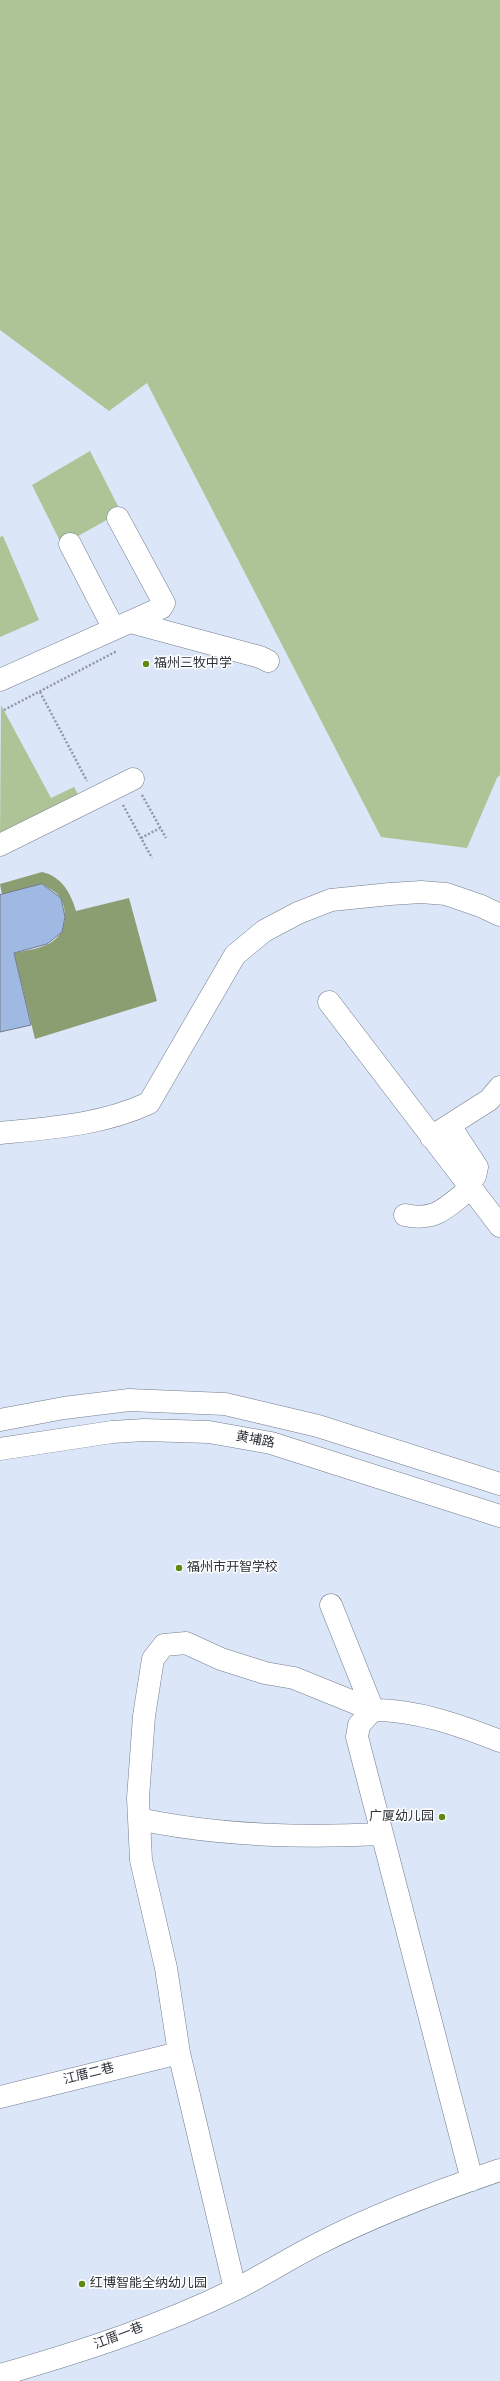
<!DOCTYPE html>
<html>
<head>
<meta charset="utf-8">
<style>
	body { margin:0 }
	canvas { display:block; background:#dbe6f8 }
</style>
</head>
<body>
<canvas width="500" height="2381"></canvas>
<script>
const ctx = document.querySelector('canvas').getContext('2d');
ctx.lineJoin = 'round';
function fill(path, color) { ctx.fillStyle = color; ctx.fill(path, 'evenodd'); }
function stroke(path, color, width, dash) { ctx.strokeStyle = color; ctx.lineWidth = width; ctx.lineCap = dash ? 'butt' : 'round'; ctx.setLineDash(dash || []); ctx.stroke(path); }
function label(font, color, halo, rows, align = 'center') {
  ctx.font = font + ' Spectral,"Noto Sans SC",serif'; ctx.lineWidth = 3; ctx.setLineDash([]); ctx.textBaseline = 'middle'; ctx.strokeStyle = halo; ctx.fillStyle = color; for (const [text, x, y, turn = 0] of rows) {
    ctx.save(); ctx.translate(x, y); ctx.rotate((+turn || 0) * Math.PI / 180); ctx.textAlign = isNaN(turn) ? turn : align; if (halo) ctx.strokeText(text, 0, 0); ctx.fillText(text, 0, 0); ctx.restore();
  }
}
fill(new Path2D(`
	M0,0H500V775L497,778L467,848L381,837L147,383L109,411L0,330Z
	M90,451L121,512L62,545L32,485Z
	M3,536L39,620L0,637V537Z
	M1,705L51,798L74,787L80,798L0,840Z`), '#afc496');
fill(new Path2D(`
	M42,872C61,876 71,893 76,911L129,898L157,1001L35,1039L14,953C26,950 43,949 53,941C66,932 68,913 61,899C58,892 48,888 42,884L2,895L0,884Z`), '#8b9e72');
const building = new Path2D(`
	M42,884L61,898L65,917L62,932L47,944L14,953L31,1025L0,1032V895Z`);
fill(building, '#9fb9e3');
stroke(building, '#727b8b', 1);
const minor = new Path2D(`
	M70,544L114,629
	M130,622L260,657L268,661
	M0,680L161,608L164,603L118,518
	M0,845L133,779
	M329,1002L500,1226
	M450,1126L477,1167L475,1176L466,1183
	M0,1133C50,1128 102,1125 149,1103L235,955L264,931L298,913L331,900L390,894L421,892L446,894L481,906L500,915
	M431,1137L489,1100L500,1087
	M405,1215C437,1222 447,1206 470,1189
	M331,1605L373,1710
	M139,1819C218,1836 301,1838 381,1834
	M0,2097L179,2053
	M472,2180L357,1737L359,1725L373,1710C417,1710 459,1725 500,1741
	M235,2289L179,2053L166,1968L141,1860L138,1798L144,1716L153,1659L164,1645L186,1643L221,1659L265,1673L294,1678L373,1710
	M0,2375C80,2352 161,2326 236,2289C264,2275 290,2258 318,2244C376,2214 438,2191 500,2170`);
const major = new Path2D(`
	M0,1420L64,1408L129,1400L225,1404L318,1426L500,1484
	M0,1449L112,1432L144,1430L209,1432L271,1443L500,1516`);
stroke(minor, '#737d8d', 23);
stroke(major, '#737d8d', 23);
stroke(new Path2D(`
	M40,692L87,781
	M4,710L117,651
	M142,795L166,838
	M123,805L152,858
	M141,838L160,828`), '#9098a6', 2.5, [2, 2]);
stroke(minor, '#fff', 22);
stroke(major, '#fff', 22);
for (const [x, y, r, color] of [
	[146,664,4,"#618811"],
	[179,1568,4,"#618811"],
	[442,1817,4,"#618811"],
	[82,2284,4,"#618811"]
]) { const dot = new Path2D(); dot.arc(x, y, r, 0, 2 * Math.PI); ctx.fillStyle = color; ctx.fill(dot); stroke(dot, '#fff', 1.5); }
label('13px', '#2e3239', '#fff', [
	["福州三牧中学",154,664],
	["福州市开智学校",187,1568],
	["广厦幼儿园",434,1817,"right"],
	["红博智能全纳幼儿园",90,2284]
], 'left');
label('13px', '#2e3239', '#fff', [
	["黄埔路",255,1441,11],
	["江厝二巷",89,2075,-14],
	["江厝一巷",119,2337,-21]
]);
</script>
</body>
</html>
